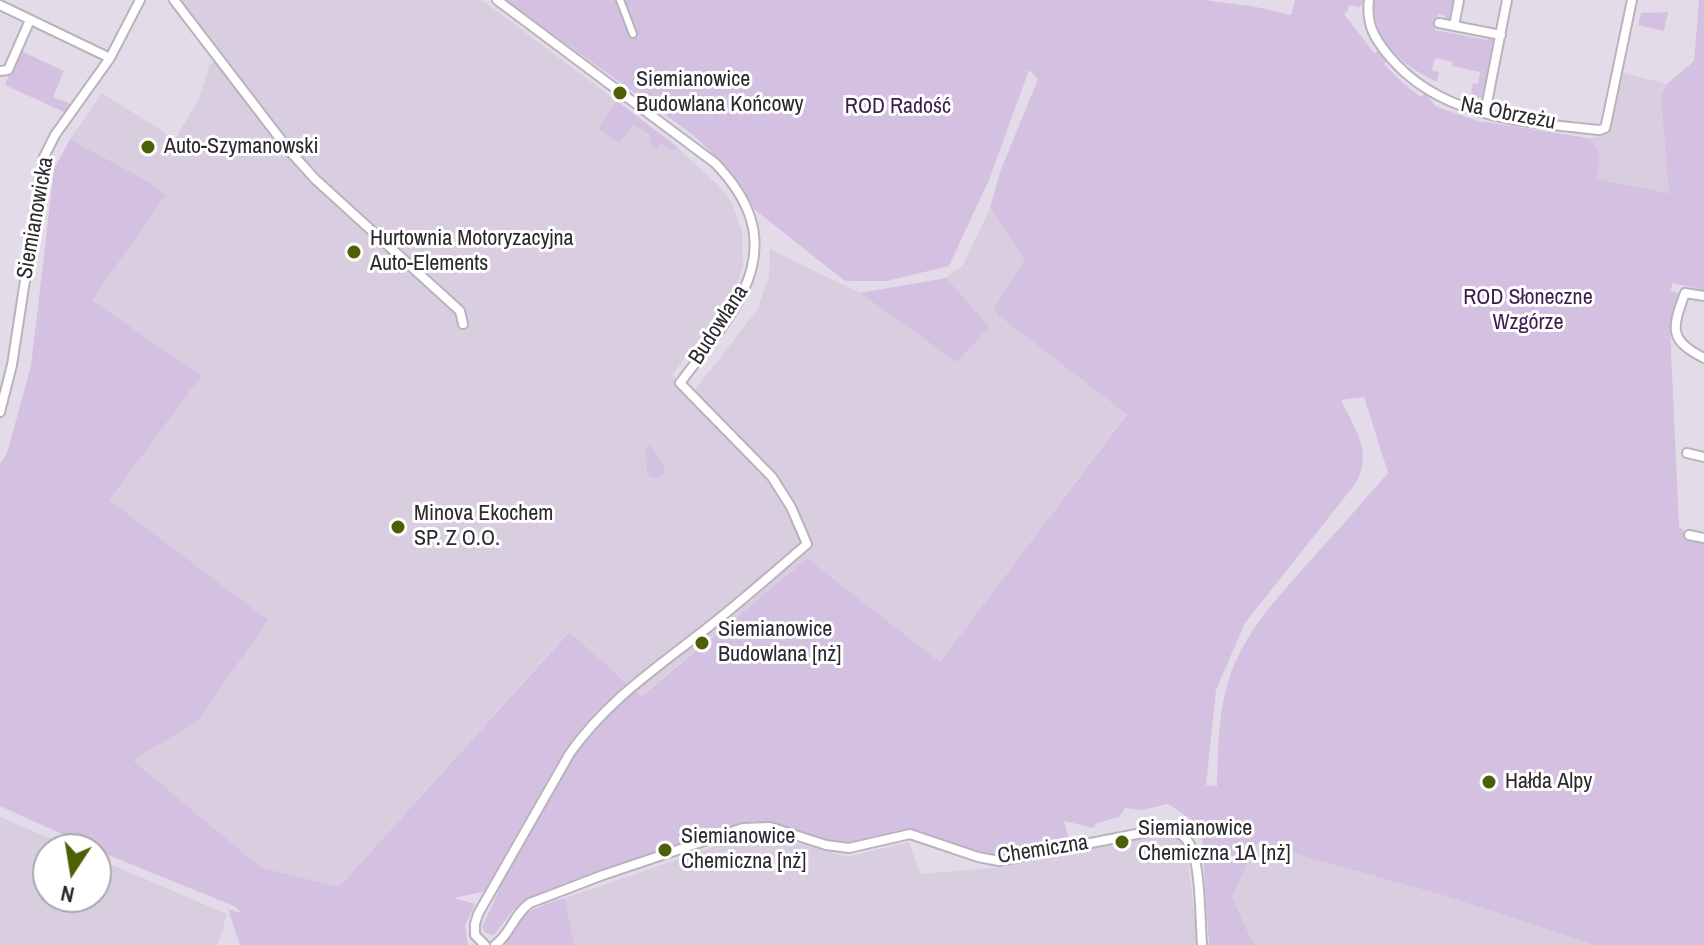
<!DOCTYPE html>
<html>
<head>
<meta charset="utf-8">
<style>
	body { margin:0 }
	#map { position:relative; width:1704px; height:945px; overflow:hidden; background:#e3dce8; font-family:"Archivo Narrow",sans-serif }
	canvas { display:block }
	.north { position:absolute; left:32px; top:833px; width:80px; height:80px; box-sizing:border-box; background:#fff; border:2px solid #aaa9ab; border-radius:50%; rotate:192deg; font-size:22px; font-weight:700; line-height:32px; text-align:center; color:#2b292d }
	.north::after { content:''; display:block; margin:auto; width:28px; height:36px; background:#4e6006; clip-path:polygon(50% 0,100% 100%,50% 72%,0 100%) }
</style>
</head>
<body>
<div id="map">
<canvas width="1704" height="945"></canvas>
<div class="north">N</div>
</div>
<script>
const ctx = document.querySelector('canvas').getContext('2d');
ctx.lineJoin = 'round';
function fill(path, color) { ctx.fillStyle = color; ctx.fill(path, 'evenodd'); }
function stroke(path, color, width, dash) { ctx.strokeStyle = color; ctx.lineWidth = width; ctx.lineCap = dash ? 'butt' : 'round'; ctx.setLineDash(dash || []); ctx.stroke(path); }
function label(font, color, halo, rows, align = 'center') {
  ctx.font = font + ' "Archivo Narrow",sans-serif'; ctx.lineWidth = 6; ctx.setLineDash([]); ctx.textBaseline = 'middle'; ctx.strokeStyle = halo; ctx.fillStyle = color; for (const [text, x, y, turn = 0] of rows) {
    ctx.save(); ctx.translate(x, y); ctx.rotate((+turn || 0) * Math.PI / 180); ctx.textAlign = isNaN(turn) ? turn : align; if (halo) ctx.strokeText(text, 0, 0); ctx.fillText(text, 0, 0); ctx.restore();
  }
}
fill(new Path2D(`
	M178,0H482L617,101L676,146L718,185L731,201L742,231L743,265L738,282L729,300L672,375L694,391L757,310L769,276L770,249L860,293L934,282L946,278L963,265L990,208L1026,259L999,316L1127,413L940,662L807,558L642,695L568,632L339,887L260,867L133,760L197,722L267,620L108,500L200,376L92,300L149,182L70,139L102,93L175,139L199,99L210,64L221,59Z
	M1623,73L1667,84L1661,96L1670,193L1597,179L1600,152L1589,138L1605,135Z
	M0,817L75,849H48V897H96V858L227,914L218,945H0Z
	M757,832L847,857L909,842L920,874L992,868L1147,835L1169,834L1181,837L1187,851L1198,945H574L565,898Z
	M1257,843L1445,896L1595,945H1254L1232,897Z`), '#d8cedf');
fill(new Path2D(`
	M505,0H1205L1256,7L1291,15L1295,0H1365L1360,7L1349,5L1348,10L1344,14L1374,53L1379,50L1388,60L1384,64L1404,84L1421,97L1425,93L1435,106L1478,121L1589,138L1600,152L1597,179L1669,193L1661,96L1667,84L1694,61L1699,0H1704V290L1672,283L1671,291L1678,293L1670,328L1679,527L1704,544V945H1595L1445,896L1257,843L1232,897L1254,945H1209L1201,826L1168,804L1142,810L1125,808L1119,817L1097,823L1093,828L1064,821L1069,840L1001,857L977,853L908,831L853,844L834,843L755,821L542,893L514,909L494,935L485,933L482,927L500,888L454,898L475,904L465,926L468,945H240L228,909L241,913L236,907L106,854L0,806V464L7,453L31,366L54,169L70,139L149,182L165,196L92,300L201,376L109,500L268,620L197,722L133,760L260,867L339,887L569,632L642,696L807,558L940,662L1127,414L999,316L994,309L1025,259L990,208L1000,172L1038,79L1029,70L989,180L949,266L887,281H845L755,210L731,171L692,134ZM1364,397L1388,473C1362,503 1336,532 1310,561C1278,597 1246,630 1230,676C1218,710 1218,750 1217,786L1206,785L1216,690L1245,623L1356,483C1373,451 1355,430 1341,400Z
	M1374,0H1456L1452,17L1445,20V16L1438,14L1435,30L1488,40L1490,35L1494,38L1482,98L1471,96L1473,83L1478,84L1480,72L1452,66L1453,62L1435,58L1432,70L1439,72L1437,82C1401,64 1373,44 1374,0Z
	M1668,12L1664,31L1638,25L1641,13Z
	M19,50L64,71L53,97L71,104L64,112L5,85Z
	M617,101L676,146V149L670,150L661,143L657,149L651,145L650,135L634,124L619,143L598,129Z
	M946,278L989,327L957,362L860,293Z
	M649,445L664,466L665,473L656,479L647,475L646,448Z
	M565,898L574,945H506C519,912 533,908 565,898Z`), '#d4c1e1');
const pedestrian = new Path2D(`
	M620,0L633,34`);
const minor = new Path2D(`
	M174,0L288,149L315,179L460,311L463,324
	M1369,0C1366,24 1374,38 1389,56C1441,119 1526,122 1600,130L1605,128L1607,120L1632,0
	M0,5L110,58
	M1439,23L1501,35
	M1454,26L1459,0
	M0,71L8,70L30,20
	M1485,113L1507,0
	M1704,296L1685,293C1672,328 1668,340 1704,358
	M0,412L12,365L44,157L55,135L110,58L140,0
	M1687,453L1704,457
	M1689,535L1704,538
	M485,945L475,935V924L478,914L570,753C606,703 649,673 697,636C735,607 771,575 807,544L791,507L772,477L680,383C735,310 797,248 715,163L497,0
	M495,945C510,935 513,915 530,903L603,875L743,828L770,827L826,845L849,848L910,834L978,857L999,861L1162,829C1174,830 1183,833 1189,843C1201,863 1200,920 1202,945`);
stroke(pedestrian, '#b9b3be', 10);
stroke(minor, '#b9b3be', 12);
stroke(pedestrian, '#fff', 6);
stroke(minor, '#fff', 8);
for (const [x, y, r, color] of [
	[620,93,8,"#4e6006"],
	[148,147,8,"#4e6006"],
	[354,252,8,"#4e6006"],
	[398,527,8,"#4e6006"],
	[702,643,8,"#4e6006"],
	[1489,782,8,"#4e6006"],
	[1122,842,8,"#4e6006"],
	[665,850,8,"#4e6006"]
]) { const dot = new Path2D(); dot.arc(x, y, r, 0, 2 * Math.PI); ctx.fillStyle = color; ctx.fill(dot); stroke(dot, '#fff', 3); }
label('22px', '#2b292d', '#fff', [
	["Siemianowice",636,80],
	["Budowlana Końcowy",636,105],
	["Auto-Szymanowski",164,147],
	["Hurtownia Motoryzacyjna",370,239],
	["Auto-Elements",370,264],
	["Minova Ekochem",414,514],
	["SP. Z O.O.",414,539],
	["Siemianowice",718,630],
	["Budowlana [nż]",718,655],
	["Hałda Alpy",1505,782],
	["Siemianowice",1138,829],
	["Chemiczna 1A [nż]",1138,854],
	["Siemianowice",681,837],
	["Chemiczna [nż]",681,862]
], 'left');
label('22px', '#3b1d4c', '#fff', [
	["ROD Radość",898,107],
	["ROD Słoneczne",1528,298],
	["Wzgórze",1528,323]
]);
label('22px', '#2b292d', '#fff', [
	["Na Obrzeżu",1508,114,11],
	["Siemianowicka",36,218,-80],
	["Budowlana",719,325,-57],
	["Chemiczna",1043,850,-9]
]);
</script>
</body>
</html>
